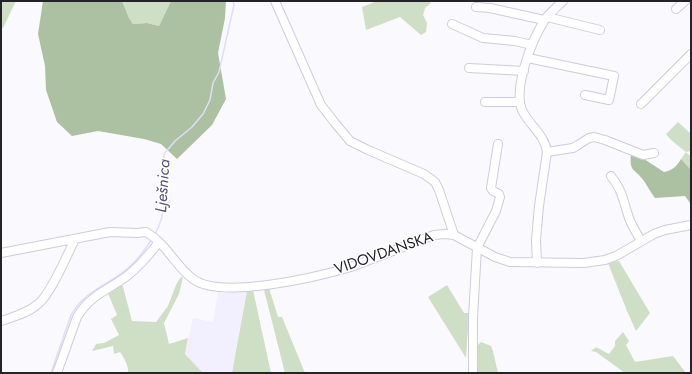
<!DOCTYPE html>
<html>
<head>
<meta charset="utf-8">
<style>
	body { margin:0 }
	#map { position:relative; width:692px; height:374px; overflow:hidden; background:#faf9fd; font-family:Jost,sans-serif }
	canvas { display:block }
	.frame { position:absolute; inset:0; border:2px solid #242329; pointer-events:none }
</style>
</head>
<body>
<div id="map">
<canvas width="692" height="374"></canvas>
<div class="frame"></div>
</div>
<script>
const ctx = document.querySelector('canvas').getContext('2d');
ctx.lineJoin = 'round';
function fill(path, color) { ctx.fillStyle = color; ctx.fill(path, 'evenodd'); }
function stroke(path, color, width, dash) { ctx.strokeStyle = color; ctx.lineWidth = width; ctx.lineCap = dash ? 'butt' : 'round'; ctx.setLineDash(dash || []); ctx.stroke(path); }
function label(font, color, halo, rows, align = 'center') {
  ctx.font = font + ' Jost,sans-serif'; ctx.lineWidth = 3; ctx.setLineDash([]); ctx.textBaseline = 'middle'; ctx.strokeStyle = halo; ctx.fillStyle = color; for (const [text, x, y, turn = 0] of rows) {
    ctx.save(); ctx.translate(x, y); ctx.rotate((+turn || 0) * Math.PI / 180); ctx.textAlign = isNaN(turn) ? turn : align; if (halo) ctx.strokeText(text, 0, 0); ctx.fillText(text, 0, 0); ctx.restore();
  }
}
fill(new Path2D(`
	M218,291H247L232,373H203L185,354L193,318L213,322Z`), '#f2f0ff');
fill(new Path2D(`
	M1,1H16L3,28L1,27Z
	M122,1H171L159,26L147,23L133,24L129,18Z
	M377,1H430L431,3L425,8L423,15L427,23L426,32L421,35L400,17L366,30L362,7Z
	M678,122L691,134V151L686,152L691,157V170L681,159L686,152L671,140L666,134Z
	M619,261L650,313L636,331L627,311L608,263Z
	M183,277L179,294L164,323L169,344L188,338L185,354L203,373H128C129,366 124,358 120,352L114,354L113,346L92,351L96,344L104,343L119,335L111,319L117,315L107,291L122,283L132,321L156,322L168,306L176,285L180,278Z
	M447,285L464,313H469L466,358L428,297Z
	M269,288L278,317H282L305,373H285L264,290Z
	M253,290L271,373H232L247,291Z
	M623,332L629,341L626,345L635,362L673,356L686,373H625L596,352L591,351L596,347L609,354L615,346V341Z
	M481,342L491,346L493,351L498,373H476V347Z`), '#cfdfc6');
fill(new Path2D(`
	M43,1H122L129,18L133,24L147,23L159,26L171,1H226L225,18L218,53L226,99L212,125L177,159L161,144L144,139L98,131L72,136L57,122L46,90L45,66L38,34Z
	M631,154L644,159L664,172C673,170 676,167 681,159L691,170V202L690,203L685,196L655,198C651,193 648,187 644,181C635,168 629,173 631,154Z`), '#acc1a2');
stroke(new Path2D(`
	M155,234C169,209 165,182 164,154L175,141L192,127L203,114L210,100L213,83L219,72L234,5L233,1
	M51,373L71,315C86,289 108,286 128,268C138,260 145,250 152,239`), '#e0ddfb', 1.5);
const minor = new Path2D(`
	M275,1L321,105L335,123L350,141L368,150L424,174L435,182L439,190L454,235
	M476,7L490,8L544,20
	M676,9L685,1
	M547,17L600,30
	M452,24L483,38L515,41L532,45
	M528,58L614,76L609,100L585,95
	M469,68L524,71
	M485,102H520
	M641,104L691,54
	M547,152L573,148L578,145L589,138L594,137L605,140L643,155L654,153
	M611,176C623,191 623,201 629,218C632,226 637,234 641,241
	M1,253L110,232L137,233L146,232C167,244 175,266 193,279C221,300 317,277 351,267L434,235L445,234L454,235L495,257L510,262L584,263L605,260L616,256L654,234L665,230L691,225
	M537,263L536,240L539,206L547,152C545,135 529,125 522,110C513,88 532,40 544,21C548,14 557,7 563,1
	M1,321C13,317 28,313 38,304C51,294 67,255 75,239
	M57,373L77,317C91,294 107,291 127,276C140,266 149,255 159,242
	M473,373V317L477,248L496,211L500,197L499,194L493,191L491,188L498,144`);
stroke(minor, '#cdccdc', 10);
stroke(minor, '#fff', 8);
label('15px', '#242329', '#fff', [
	["VIDOVDANSKA",384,254,-19]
]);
label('italic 16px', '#574f81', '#fff', [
	["Lješnica",164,186,-86]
]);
</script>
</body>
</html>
